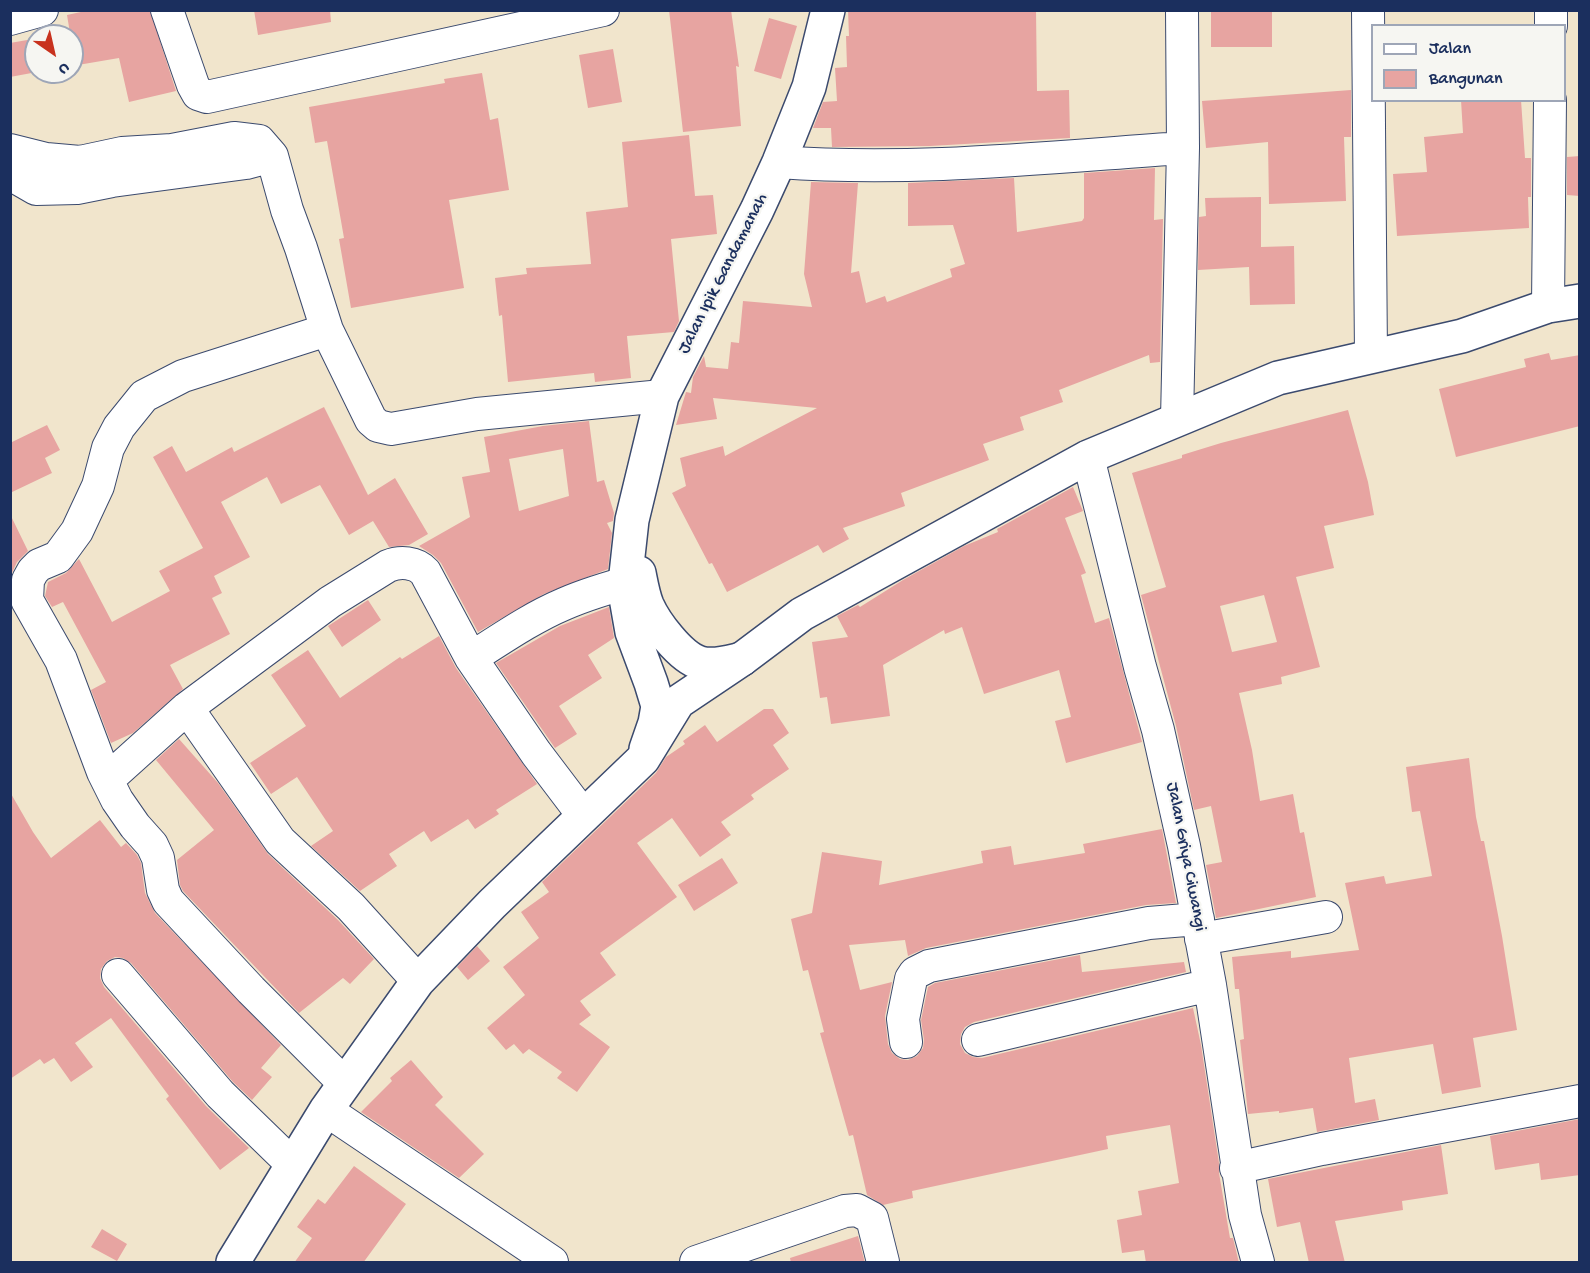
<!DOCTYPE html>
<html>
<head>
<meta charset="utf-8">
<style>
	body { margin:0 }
	#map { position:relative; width:1590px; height:1273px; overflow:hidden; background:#f1e5cc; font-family:"Gochi Hand",sans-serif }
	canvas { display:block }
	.frame { position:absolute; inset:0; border:12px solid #1b2f5e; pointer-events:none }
	.legend { position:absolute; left:1371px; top:24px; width:195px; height:78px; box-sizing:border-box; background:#f6f6f2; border:2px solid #9ea6b7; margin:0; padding:8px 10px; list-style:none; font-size:18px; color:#1b2f5e }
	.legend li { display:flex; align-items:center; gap:12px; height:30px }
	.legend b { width:30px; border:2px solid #9ea6b7 }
	.north { position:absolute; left:24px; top:24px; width:60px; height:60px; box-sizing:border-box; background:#f6f6f2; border:2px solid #9ea6b7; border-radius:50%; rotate:146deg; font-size:16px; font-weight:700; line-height:24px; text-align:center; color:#1b2f5e }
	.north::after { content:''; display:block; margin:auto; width:21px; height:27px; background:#c8321e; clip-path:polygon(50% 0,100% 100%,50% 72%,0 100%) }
</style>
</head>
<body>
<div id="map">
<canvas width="1590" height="1273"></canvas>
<div class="frame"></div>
<ul class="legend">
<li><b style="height:8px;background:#fff"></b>Jalan</li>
<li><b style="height:16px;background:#e7a4a1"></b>Bangunan</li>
</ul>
<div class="north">U</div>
</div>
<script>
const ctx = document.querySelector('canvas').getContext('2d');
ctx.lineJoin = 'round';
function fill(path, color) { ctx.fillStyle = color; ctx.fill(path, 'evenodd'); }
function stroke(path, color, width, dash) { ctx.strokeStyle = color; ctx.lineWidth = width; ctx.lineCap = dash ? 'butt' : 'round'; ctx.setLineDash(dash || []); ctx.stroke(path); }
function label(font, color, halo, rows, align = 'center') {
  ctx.font = font + ' "Gochi Hand",sans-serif'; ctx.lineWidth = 4.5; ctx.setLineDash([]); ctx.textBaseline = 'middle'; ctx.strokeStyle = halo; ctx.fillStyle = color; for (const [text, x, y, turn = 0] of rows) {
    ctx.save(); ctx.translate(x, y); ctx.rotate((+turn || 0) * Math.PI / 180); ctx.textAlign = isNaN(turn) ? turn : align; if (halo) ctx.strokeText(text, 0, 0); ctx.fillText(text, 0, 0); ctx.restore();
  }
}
fill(new Path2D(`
	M90,10H150L176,91L129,102L119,58L72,66V36H52L70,33L67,15Z
	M254,10H330L331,22L258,35Z
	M669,10H731L739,67L736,66L741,126L683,132Z
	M848,10H1036L1037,91L1069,90L1070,138L930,146L832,147L831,128H813L823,102L837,101L835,68L847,67L846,36H849Z
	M1211,10H1272V47H1211Z
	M769,18L797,26L781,79L754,71Z
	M33,39H36L37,72L10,77V43Z
	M613,49L622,102L588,108L579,55Z
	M482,73L490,120L498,118L509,190L449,200L464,288L351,308L339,239L344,238L327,141L315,143L309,107L445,83L444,79Z
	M1351,90V137H1344L1346,201L1269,204L1268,142L1206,148L1202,101Z
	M1461,100H1521L1525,158H1531V197H1528L1529,228L1397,236L1393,174L1427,172L1424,137L1463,133Z
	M689,135L695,196L713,195L717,234L671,239L679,321L674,332L627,336L631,378L595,382L594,373L508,382L502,315L499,316L495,278L527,274L526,268L591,264L586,212L628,207L622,142Z
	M1580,156V196L1567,195V157Z
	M1155,168L1154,220L1163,219L1160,362L1150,363L1149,355L1059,390L1063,402L1020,417L1024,430L983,444L989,460L901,493L905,506L843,528L849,539L823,553L818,545L727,592L712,563L709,564L672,493L686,486L680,458L723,446L725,456L817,408L713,398L717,419L676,425L686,392L691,393L693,377L704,356L706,367L728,369L731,342L739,343L743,301L812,307L804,274L811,182L858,183L851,273L859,271L866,303L885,296L887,302L952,277L950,269L965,264L953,225L908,226V183L1014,178L1017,232L1082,221L1084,218V173Z
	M1261,197V247L1294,246L1295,304L1250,305L1249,267L1198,270L1199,217L1206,216L1205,198Z
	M1549,353L1551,360L1580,355V426L1456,457L1439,389L1526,367L1524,359Z
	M324,407L368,495L395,478L428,534L409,545L389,547L373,521L349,535L320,485L281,504L267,477L221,502L250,557L214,576L222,593L212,598L230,634L170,665L183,689L133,733L111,743L91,690L106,682L63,602L52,607L45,596L48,582L66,573L79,559L112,622L170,591L159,571L203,548L153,457L172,446L186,472L232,447L234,452Z
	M1348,410L1368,482L1374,515L1324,526L1334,568L1296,577L1320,667L1281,677L1282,684L1239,693L1252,750L1260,801L1293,794L1300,833L1304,832L1316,897L1216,918L1206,865L1222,862L1211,806L1194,810L1176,726L1141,595L1166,587L1132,473L1182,458V455L1221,443ZM1264,595L1277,642L1232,652L1220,606Z
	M589,421L597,482L604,480L614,513L613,521L607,523L612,533L608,569L544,594L478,632L441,563L433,555L419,546L470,517L462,477L490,472L484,437L543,426ZM563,449L569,496L519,511L509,459Z
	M47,425L60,450L45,458L52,473L10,493V443Z
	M1073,487L1083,511L1065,518L1086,573L1081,575L1095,623L1109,618L1142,742L1066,763L1055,721L1071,717L1059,670L984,694L962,627L945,634L944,630L883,665L890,716L831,724L827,697L820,698L812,642L848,637L837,616L858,605L860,607L903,580L964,546L998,532L997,529Z
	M10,514L28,551L17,562L10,577Z
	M368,600L381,620L342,647L328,626Z
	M609,607L614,638L588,655L602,678L559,706L577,734L555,748L496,663L560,626Z
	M439,636L456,668L537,784L496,810L499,814L475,829L468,819L431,842L424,831L389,854L397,866L360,891L311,846L333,831L297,777L271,794L250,763L306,726L271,675L308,650L340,698L400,657L402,659Z
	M764,709H773L789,733L773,745L789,769L751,795L754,799L721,822L731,835L700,857L672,818L637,843L677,897L600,953L616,975L580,1001L591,1015L579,1024L610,1047L577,1092L557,1078L562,1072L529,1049L523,1054L514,1044L506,1050L487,1028L525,995L503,967L539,938L521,912L549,892L542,882L656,773L666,757L685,744L683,741L705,725L717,742Z
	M179,739L218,783L268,854L338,920L374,959L350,984L343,978L299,1013L183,891L180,885L177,860L214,830L156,760Z
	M1469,758L1476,817L1481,841H1484L1502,936L1517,1030L1473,1038L1481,1087L1442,1094L1433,1044L1349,1058L1355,1103L1375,1099L1379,1120L1317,1132L1313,1108L1279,1113V1111L1248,1114L1240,1040L1244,1039L1239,989H1235L1232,957L1291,951V958L1359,950L1345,883L1384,876L1386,884L1432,876L1420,811L1412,812L1406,767Z
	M10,792L33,832L51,858L100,820L121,847L126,843L137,855L141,863L145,893L155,913L281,1045L261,1068L272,1077L252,1100L233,1082L131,963L123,958L115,957L107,961L101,969L100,978L104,987L206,1106L249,1148L220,1170L166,1099L169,1096L111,1018L75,1043L93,1067L71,1082L54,1058L44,1064L40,1059L10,1079Z
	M1162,829L1176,903L1146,905L926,948L908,956L905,940L849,945L860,990L892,982L885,1016L888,1044L892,1053L900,1059L908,1060L917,1056L923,1048L924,1040L921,1020L928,987L935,983L1080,955L1082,972L1184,962L1186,972L974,1022L965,1027L961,1034L960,1044L965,1053L973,1057L982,1058L1193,1008L1201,1045L1219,1163V1173L1230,1238H1233L1239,1263H1146L1144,1250L1122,1253L1117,1220L1142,1215L1138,1191L1179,1183L1170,1125L1106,1136L1108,1149L912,1191L913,1198L883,1205L867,1195L853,1135L849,1136L820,1033L824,1032L808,970L803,971L791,919L812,913L822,852L882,861L879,885L983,863L981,851L1011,846L1014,865L1085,853L1083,844Z
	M722,858L738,883L694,911L678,885Z
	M477,946L490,961L468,980L457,967Z
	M411,1060L443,1097L435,1105L484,1154L459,1178L361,1112L392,1081L390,1078Z
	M1580,1119V1175L1541,1180L1539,1163L1495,1170L1490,1136Z
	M1441,1145L1448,1194L1402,1201L1403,1210L1335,1221L1345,1263H1309L1300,1222L1277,1227L1268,1179Z
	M354,1166L406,1204L363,1263H294L312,1238L297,1227L318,1199L325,1204Z
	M102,1229L127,1244L117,1261L91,1247Z
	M858,1236L865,1263H791L790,1258Z`), '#e7a4a1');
const minor = new Path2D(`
	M167,10L193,85L198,94L207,97L603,10
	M1368,10L1371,356
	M10,19L42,10
	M1551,26V10
	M10,150L46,159L80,162L122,153L172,150L234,138L259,141L272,156L287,210L301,248L327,330L371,420L378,426L391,429L477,414L662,396
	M779,162C914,172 1049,157 1183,148
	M10,174L36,189L77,188L112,181L246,163L272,156
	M1548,306L1550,100
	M327,330L183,376L144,396L119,427L108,448L98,486L77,531L58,557L39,565L33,571L28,580L27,600L61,660L103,772L117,800L135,826L152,845L158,858L163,890L168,901L251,990L344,1083
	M1177,419L1183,148L1182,10
	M1088,457L1140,667L1158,730L1184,846L1210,985L1245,1215L1258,1262
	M471,658C501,639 531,618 564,604C589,593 614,586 640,579
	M187,708L280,841L351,907L418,981
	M107,780L187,708L330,602L388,566C400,561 416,562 425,572L471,658L536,753L583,815
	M1201,939L1326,917
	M118,975L220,1094L292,1164
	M978,1040L1210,985
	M906,1042L903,1019L911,979L915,973L929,966L1149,923L1198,919
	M326,1110L552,1262
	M1236,1168L1322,1149L1580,1101
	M696,1262L845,1211L857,1210L872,1218L883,1262`);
const tertiary = new Path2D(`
	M639,573C641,583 643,595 647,605C655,623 680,657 700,663C714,667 729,662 742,659
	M646,749L655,723L658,706L651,683L632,632L626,598L625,583L632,520L662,396L757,210L779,162L809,87L828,10`);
const primary = new Path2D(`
	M233,1262L326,1110L418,981L492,904L643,759L678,702L742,659L802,614L1088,457L1278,378L1462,336L1548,306L1580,301`);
stroke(minor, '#3b4a6e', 34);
stroke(tertiary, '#3b4a6e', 36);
stroke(primary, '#3b4a6e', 36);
stroke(minor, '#fff', 32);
stroke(tertiary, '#fff', 33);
stroke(primary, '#fff', 33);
label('18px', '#1b2f5e', '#f6f6f2', [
	["Jalan Ipik Gandamanah",724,274,-63],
	["Jalan Griya Ciwangi",1185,857,79]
]);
</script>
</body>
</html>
